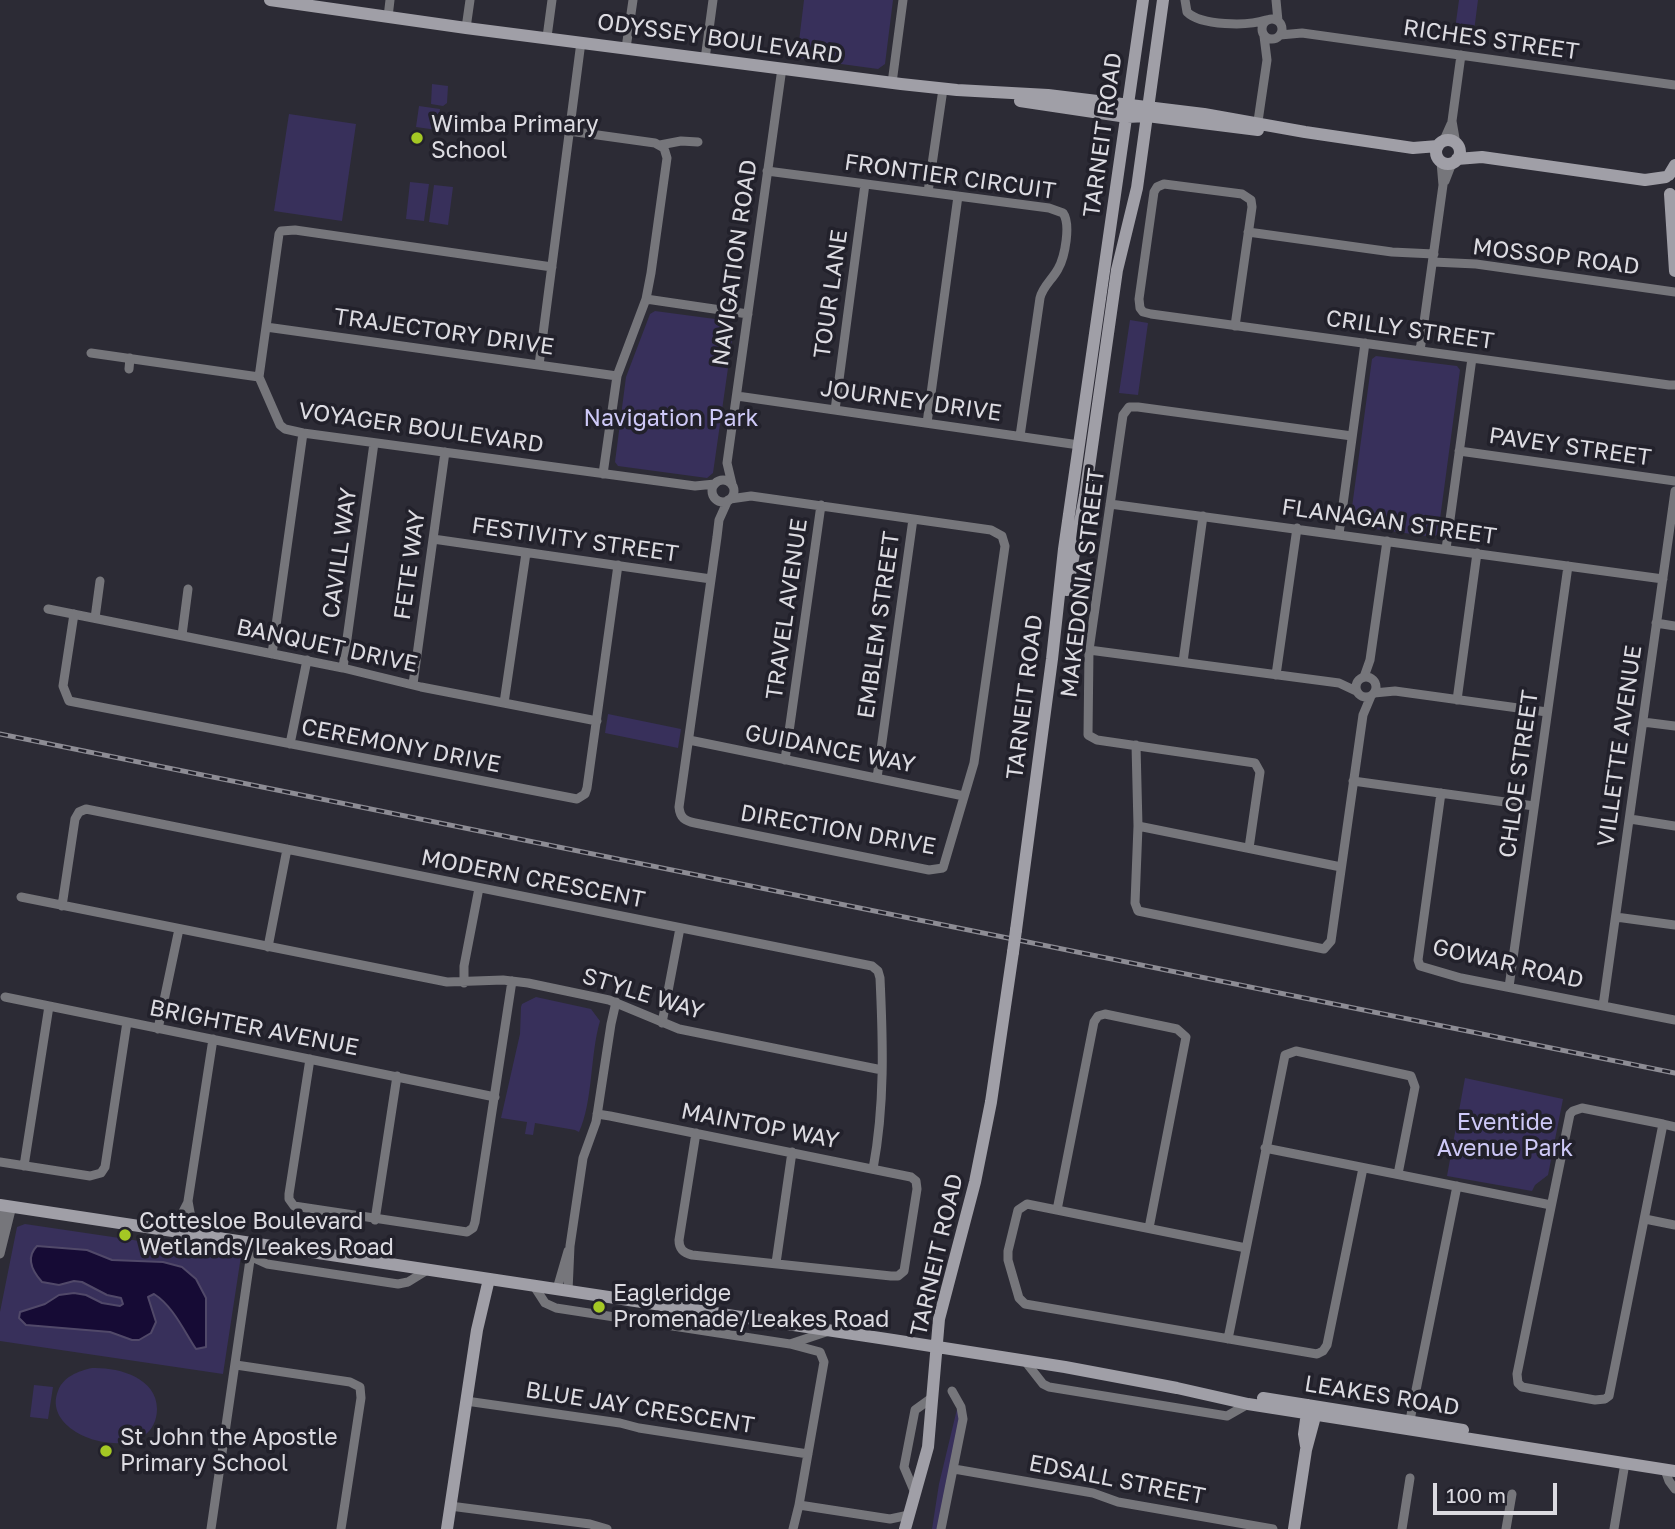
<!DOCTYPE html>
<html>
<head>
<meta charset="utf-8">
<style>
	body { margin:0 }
	#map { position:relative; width:1675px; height:1529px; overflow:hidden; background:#2c2b35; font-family:"Golos Text",sans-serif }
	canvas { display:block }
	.scale { position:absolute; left:1433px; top:1483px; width:124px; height:32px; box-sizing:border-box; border:4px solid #dcdbe1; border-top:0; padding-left:9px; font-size:21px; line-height:24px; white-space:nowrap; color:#dcdbe1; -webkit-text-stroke:5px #22212b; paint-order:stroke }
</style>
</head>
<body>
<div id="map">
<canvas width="1675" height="1529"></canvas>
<div class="scale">100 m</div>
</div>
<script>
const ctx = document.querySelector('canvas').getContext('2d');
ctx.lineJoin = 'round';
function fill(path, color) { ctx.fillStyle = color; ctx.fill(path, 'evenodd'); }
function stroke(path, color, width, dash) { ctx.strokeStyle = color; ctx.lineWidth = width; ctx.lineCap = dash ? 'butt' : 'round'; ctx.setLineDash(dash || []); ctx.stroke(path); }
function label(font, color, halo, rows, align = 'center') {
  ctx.font = font + ' "Golos Text",sans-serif'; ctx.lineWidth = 7; ctx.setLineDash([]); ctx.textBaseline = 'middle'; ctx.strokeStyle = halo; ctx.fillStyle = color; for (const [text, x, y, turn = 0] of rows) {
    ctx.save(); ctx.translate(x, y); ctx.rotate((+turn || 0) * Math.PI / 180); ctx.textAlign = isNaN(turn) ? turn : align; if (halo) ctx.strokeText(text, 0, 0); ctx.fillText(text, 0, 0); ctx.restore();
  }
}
fill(new Path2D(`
	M804,0H893L885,64L878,69L797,58Z
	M1459,0H1478L1472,47L1453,44Z
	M432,84L448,86L447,103L443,106L431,104Z
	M419,106L440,109L437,130L416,127Z
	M289,114L356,124L342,221L274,211Z
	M410,182L429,184L424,221L406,219Z
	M434,185L453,187L448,225L429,222Z
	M655,311L730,321L734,326L713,473L707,478L618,466L615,462L626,377L650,314Z
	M1130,320L1148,323L1138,395L1119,393Z
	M1376,356L1457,366L1460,370L1438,534L1434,537L1353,526L1350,522L1372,359Z
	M608,714L681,729L678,748L605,733Z
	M536,997L591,1009L600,1021C590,1055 593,1102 579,1132L575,1130L535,1123L533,1135L525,1134L527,1122L501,1118L520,1034L521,1007L522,1004Z
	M1465,1078L1563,1099L1548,1175L1535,1185L1532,1191L1447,1176Z
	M25,1224L241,1256L223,1374L0,1341V1312L17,1227Z
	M92,1368C117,1367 157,1377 157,1409C156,1470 38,1440 58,1391C63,1377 78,1371 92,1368Z
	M34,1385L53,1387L48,1419L30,1417Z
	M957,1409L960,1414L938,1529H932L939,1484Z`), '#38305b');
const water = new Path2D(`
	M37,1246L87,1250L112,1260L163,1262L182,1267L196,1279L206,1298V1347L196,1349C184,1331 173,1306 154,1294L148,1297L156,1322L151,1333L139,1340H132L110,1332L26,1325L19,1318L20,1312L45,1304L59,1295L74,1293L86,1295L102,1303L120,1306L123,1304L121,1298L107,1295L82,1282L74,1281L59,1285L42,1282C33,1272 25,1258 37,1246Z`);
fill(water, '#160b35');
stroke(water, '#514969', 2);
stroke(new Path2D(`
	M1185,0L1187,12C1201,26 1248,26 1266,20
	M1276,0L1278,21
	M388,17L390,0
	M1262 29a10 10 0 1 1 20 0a10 10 0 1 1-20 0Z
	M466,28L470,0
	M1280,35L1302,33L1675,85
	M547,37L552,0
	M626,48L633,0
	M705,59L713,0
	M892,83L903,0
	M1257,128L1267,60L1264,36
	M569,131L655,143L664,148L667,158L651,273L646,299L617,376L603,474
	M1443,142L1451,124
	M1456,144L1452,121L1461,55
	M660,145L681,141L698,142
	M767,171L1049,208L1063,213C1071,224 1065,257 1058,269C1052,280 1043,286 1040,298L1020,436
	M1445,181L1452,163
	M928,192L943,89
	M1248,232L1392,252L1434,254
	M1433,262L1476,264L1675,292
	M552,267L295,230L281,231L279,234L259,377L280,425L285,429L303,433L695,486L715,484
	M646,299L748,314
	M1235,326L1252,207L1251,200L1242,194L1164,184L1157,187L1154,192L1139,299L1140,308L1143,312L1151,314L1669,385H1675
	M266,327L617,376
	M1420,351L1443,185L1441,162
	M91,353L259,377
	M539,365L581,42
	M129,369L130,358
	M737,396L1079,445
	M835,410L865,184
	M927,423L958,196
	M1459,451L1675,481
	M712 491a11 11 0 1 1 22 0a11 11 0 1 1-22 0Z
	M732,484L727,463L782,68
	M728,500L719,520L717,537L679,807C680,818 685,821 695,823L929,870L943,868L974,763L1005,546L1002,536L991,530L751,496L730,499
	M1110,504L1663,579
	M1339,534L1365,343
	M433,539L711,579
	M1446,549L1472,358
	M48,609L343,668L421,687L597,721
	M74,614L63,686L69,701L577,799L585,794L587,788L618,565
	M95,618L100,581
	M1656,623L1675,626
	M182,635L188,589
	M1089,650L1339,683L1356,691
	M272,654L303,433
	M1183,662L1203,516
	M343,668L374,443
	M1276,675L1297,528
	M1356 687a10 10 0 1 1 20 0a10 10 0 1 1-20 0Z
	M1364,677L1370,660L1387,541
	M413,684L445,452
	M1374,693L1395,691L1547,712
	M1457,700L1477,553
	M504,703L526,553
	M1643,722L1675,726
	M689,740L964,796
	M290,744L307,660
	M1136,745L1138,826L1135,903L1138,911L1324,949L1331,941L1363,715L1371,696
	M785,760L821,505
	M877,778L913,519
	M1353,781L1534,806
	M1441,793L1418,960L1420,966L1461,978L1675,1020
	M1630,819L1675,826
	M1138,826L1341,867
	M1249,848L1260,772L1255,763L1097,740L1088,735L1089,650L1123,415L1129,407H1138L1352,436
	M21,897L447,982L503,980L528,983L609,1000L679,1029L882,1070
	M62,906L75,819L79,812L86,809L872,966L878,971L880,978C883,1042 885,1105 873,1169
	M1616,917L1675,925
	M268,947L287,849
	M464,983V966L479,888
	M1509,987L1568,566
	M5,997L495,1097
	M1603,1006L1675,491
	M662,1023L680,928
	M158,1029L179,929
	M310,1059L289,1194V1199L294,1206L467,1232L473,1228L475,1222L512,981
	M597,1114L610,1116L911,1177L916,1181L917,1189L904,1271L898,1276H891L692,1255C683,1253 679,1249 679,1240L696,1133
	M1663,1124L1609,1396L1605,1399L1595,1400L1522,1387L1518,1383L1517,1374L1570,1114L1573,1111L1582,1108L1663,1124L1675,1127
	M1265,1148L1551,1205
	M0,1162L90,1176L101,1173L105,1167L127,1022
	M24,1166L49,1006
	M1057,1210L1094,1022L1098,1016L1105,1014L1177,1029L1186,1037L1149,1228
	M1645,1219L1675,1225
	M375,1220L397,1076
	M173,1231L188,1202
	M2,1232L4,1205
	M194,1234L188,1201L213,1039
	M1246,1248L1027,1204L1018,1210L1008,1251V1260L1019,1298L1025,1304L1317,1354L1323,1351L1327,1345L1363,1168
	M249,1250L256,1259L267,1264L398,1284L408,1282L429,1269
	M0,1254L12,1206
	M776,1263L792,1152
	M534,1286L545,1303L556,1308L790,1344L820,1352L824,1362L799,1505L793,1529
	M557,1289L568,1251
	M568,1291L570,1246L583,1158L596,1122L611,1024L616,1002
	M1228,1339L1285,1055L1296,1051L1411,1076L1415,1087L1398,1174
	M790,1344L826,1332
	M1025,1361L1043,1384L1049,1387L1227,1416L1248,1404
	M236,1365L350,1382L360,1387L361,1398L341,1529
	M466,1401L620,1423L639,1428L808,1454
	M1409,1425L1457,1186
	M954,1469L1093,1493L1118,1502L1273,1529
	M1665,1470L1669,1481L1675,1489
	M915,1493L904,1467L915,1410L933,1397
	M799,1505L890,1519L909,1515
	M450,1506L590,1524L607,1529
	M211,1529L251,1253
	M941,1529L963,1419L961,1407L952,1391
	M1402,1529L1410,1478
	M1506,1529L1512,1494
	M1614,1529L1625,1463`), '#76767b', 9);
stroke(new Path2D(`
	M270,0L466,28L901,84L957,90L1048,95L1204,114L1305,132L1413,148L1438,146
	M1020,101L1127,117L1147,116L1258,130
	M1436 152a12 12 0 1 1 24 0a12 12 0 1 1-24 0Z
	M1457,159L1482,157L1645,180L1666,177
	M1669,175L1675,165
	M1670,194L1675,271
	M1067,590L1085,496L1117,270L1137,188L1163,0
	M1016,930L1052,659L1064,549L1143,0
	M0,1205L893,1340L1065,1367L1177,1388L1248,1404L1675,1471
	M1263,1398L1463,1430
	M1306,1446L1304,1434L1308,1405
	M447,1529L477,1330L489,1279
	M905,1529L928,1447L939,1319L975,1182L991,1102L1013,952
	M1294,1529L1306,1450L1317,1409`), '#a09fa7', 12);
const rail = new Path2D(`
	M0,734L1675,1073`);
stroke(rail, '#8d8c94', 5);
stroke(rail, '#22212b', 2.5, [8]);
stroke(new Path2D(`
	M1013,952L1016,930`), '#a09fa7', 12);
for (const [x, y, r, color] of [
	[417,138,7,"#a4c824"],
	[125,1235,7,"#a4c824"],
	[599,1307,7,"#a4c824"],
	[106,1451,7,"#a4c824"]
]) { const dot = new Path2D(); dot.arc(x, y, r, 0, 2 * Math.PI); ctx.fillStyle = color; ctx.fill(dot); stroke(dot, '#22212b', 2.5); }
label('23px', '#dcdbe1', '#22212b', [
	["ODYSSEY BOULEVARD",720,39,8],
	["RICHES STREET",1491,40,8],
	["TARNEIT ROAD",1103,135,-82],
	["FRONTIER CIRCUIT",950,177,8],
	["MOSSOP ROAD",1556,257,7],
	["NAVIGATION ROAD",735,263,-82],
	["TOUR LANE",831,294,-82],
	["CRILLY STREET",1410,330,8],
	["TRAJECTORY DRIVE",444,332,8],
	["JOURNEY DRIVE",911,401,8],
	["VOYAGER BOULEVARD",421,428,8],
	["PAVEY STREET",1570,447,8],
	["FLANAGAN STREET",1389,522,8],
	["FESTIVITY STREET",575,540,8],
	["CAVILL WAY",340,553,-82],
	["FETE WAY",410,565,-82],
	["MAKEDONIA STREET",1083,583,-83],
	["TRAVEL AVENUE",787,609,-82],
	["EMBLEM STREET",879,625,-82],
	["BANQUET DRIVE",327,646,12],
	["TARNEIT ROAD",1025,697,-83],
	["CEREMONY DRIVE",401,746,11],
	["VILLETTE AVENUE",1620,746,-82],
	["GUIDANCE WAY",830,749,11],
	["CHLOE STREET",1519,774,-82],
	["DIRECTION DRIVE",838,830,10],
	["MODERN CRESCENT",533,879,11],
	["GOWAR ROAD",1508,964,13],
	["STYLE WAY",643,994,17],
	["BRIGHTER AVENUE",254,1028,11],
	["MAINTOP WAY",760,1126,11],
	["TARNEIT ROAD",937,1255,-77],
	["LEAKES ROAD",1382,1396,9],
	["BLUE JAY CRESCENT",640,1408,9],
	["EDSALL STREET",1117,1480,11]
]);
label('23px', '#dcdbe1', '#22212b', [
	["Wimba Primary",431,125],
	["School",431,151],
	["Cottesloe Boulevard",139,1222],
	["Wetlands/Leakes Road",139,1248],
	["Eagleridge",613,1294],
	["Promenade/Leakes Road",613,1320],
	["St John the Apostle",120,1438],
	["Primary School",120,1464]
], 'left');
label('23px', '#cec9f7', '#22212b', [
	["Navigation Park",671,419],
	["Eventide",1505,1123],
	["Avenue Park",1505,1149]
]);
</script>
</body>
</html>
